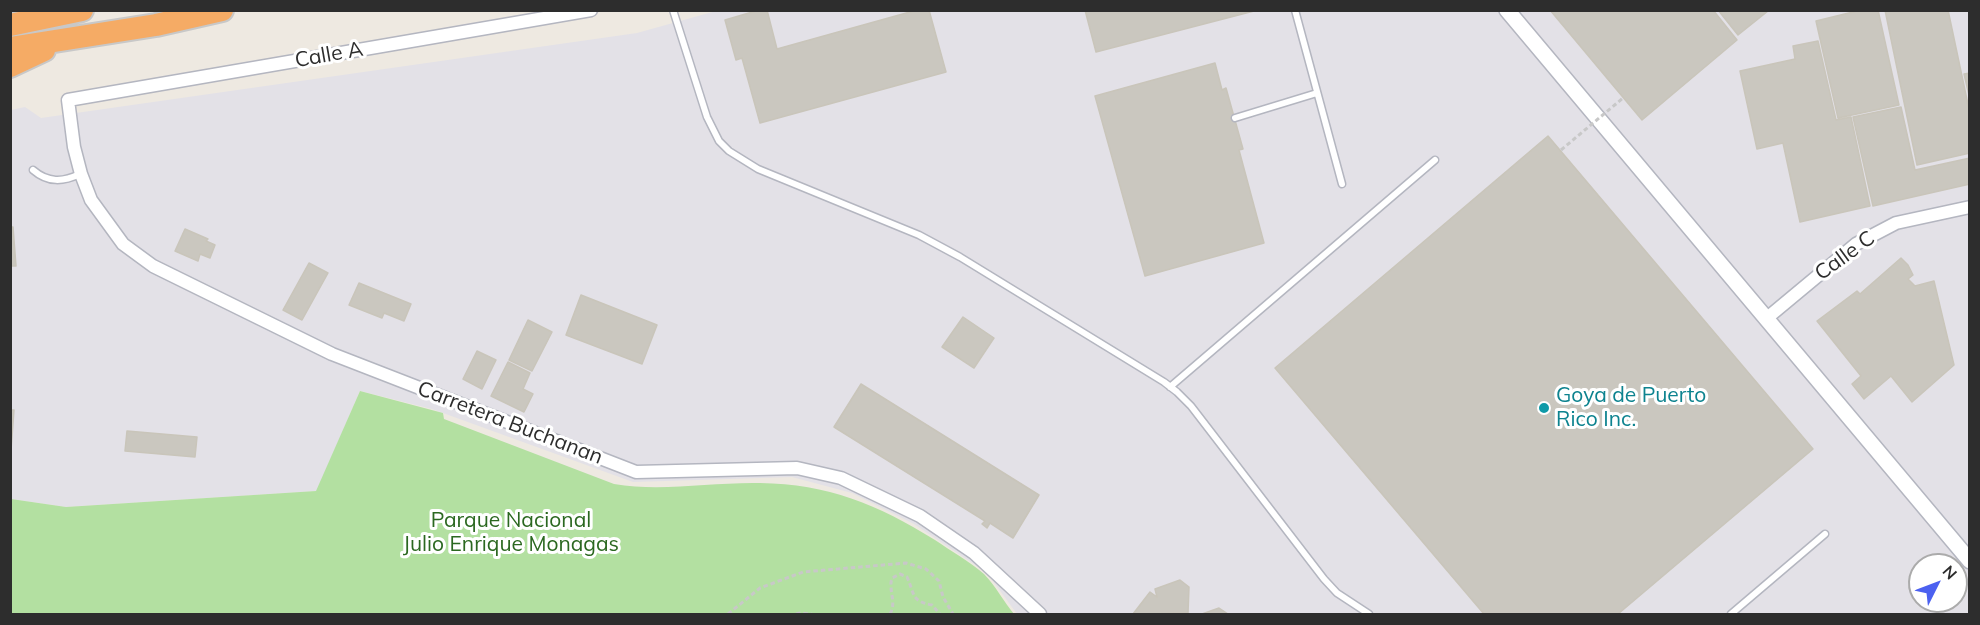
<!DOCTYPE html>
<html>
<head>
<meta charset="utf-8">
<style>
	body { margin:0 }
	#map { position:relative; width:1980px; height:625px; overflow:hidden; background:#eee9e1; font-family:Mulish,sans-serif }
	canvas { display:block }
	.frame { position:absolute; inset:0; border:12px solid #2d2d2d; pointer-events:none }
	.north { position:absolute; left:1908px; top:553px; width:60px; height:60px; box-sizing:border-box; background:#fff; border:2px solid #ababab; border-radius:50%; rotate:48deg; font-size:16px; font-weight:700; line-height:24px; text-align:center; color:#2d2d2d }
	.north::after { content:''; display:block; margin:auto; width:21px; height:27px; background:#4c61f0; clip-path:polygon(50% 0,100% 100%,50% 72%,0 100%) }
</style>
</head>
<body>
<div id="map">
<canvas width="1980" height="625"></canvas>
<div class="frame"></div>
<div class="north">N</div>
</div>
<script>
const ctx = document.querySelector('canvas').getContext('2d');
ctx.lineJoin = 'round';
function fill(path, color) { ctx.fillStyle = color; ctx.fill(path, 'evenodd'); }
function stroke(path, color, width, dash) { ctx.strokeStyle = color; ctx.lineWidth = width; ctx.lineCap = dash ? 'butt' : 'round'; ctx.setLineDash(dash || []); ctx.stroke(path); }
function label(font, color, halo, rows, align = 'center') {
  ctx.font = font + ' Mulish,sans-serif'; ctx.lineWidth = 6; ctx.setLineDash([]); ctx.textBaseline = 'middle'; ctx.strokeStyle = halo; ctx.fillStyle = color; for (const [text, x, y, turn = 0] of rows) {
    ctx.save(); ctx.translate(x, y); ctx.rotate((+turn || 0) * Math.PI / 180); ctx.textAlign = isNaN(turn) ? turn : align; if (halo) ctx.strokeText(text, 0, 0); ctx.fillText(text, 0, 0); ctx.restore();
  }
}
fill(new Path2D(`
	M716,11H1969V614H1017L987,573L914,524L852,493L792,477L633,482L432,409L360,391L317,491L66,507L11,499V110L25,107L41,118L637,33ZM1920,565H1956V601H1920Z`), '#e3e1e7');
fill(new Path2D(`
	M360,391L443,413L444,419L614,484C662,492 711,482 760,483C828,484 877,504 935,540C951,551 969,561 984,574C995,585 1004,602 1014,614H11V499L66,507L316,491Z`), '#b3e0a1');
const building = new Path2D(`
	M759,10H767L777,49L917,10H929L946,72L760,123L742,58L736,60L725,20Z
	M1085,10H1254V11L1096,52Z
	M1550,10H1713L1737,40L1642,120Z
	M1718,10H1768V11L1738,35Z
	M1861,10H1878L1899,105L1838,118L1816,21Z
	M1885,10H1948L1970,114V153L1917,165Z
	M1818,41L1836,120L1851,117L1870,206L1800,222L1783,143L1757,149L1740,71L1795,59L1793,46Z
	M1215,63L1222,90L1226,88L1243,149L1239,150L1264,243L1145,276L1095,96Z
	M1970,73V99L1964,74Z
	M1901,107L1915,170L1970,158V184L1873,206L1853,117Z
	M1548,136L1813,449L1618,614H1484L1275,368Z
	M10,227H13L16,266H10Z
	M185,229L208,239L206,241L215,245L210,258L200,254L198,261L175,251Z
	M1901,258L1908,265L1913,275L1908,279L1915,286L1934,281L1954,365L1912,402L1891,376L1864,399L1852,384L1861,376L1817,321L1857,291L1860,294Z
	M309,263L328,273L302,320L283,310Z
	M359,283L411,304L404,321L384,313L382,318L349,305Z
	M581,295L657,325L642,364L566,335Z
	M963,317L994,338L974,368L942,347Z
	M528,320L552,332L532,371L509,360Z
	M477,351L496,360L482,389L463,379Z
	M508,362L530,373L523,389L533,394L524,412L491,396Z
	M861,384L1039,495L1013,538L990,523L987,528L982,524L985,521L834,427Z
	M10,410H14L11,450H10Z
	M127,431L197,437L195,457L125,451Z
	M1180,580L1189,587L1188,613L1133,614L1150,592L1157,597L1155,589Z
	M1219,608L1228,614H1202Z`);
fill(building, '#cac7bf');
stroke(building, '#c9c5ba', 1.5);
const service = new Path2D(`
	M673,10L707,117L719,141L729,151L758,169L919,235L960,257L1164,382L1177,392L1191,406L1324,579L1337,593L1369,614
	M1295,10L1342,184
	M1235,118L1317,93
	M33,170C48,183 63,182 80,174
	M1170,387L1435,160
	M1731,614L1825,534`);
const minor = new Path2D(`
	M591,10L68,100L74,147L81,174L91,200L123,244L153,266L332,354L636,472L797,468L841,478L920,516L974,553L1040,614
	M1767,318L1856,244L1896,223L1970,207`);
const tertiary = new Path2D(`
	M1507,10L1970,561`);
const motorway = new Path2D(`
	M10,25L82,10
	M10,48L156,25L222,10
	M10,66L44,50`);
stroke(service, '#b4b6c0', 9);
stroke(minor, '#b4b6c0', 15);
stroke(tertiary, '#b4b6c0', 18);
stroke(motorway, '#c8c8c8', 26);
stroke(new Path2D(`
	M728,614L760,588L803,572L906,563L926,569L939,581L943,597L953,614
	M796,614L800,613L812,614
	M890,614C897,602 888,590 892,578L900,574L907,577C915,595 911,601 932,605L940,614`), '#c8c8c8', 3, [4.5, 3]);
stroke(service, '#fff', 6);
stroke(minor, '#fff', 12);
stroke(tertiary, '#fff', 15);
stroke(motorway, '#f5ab65', 22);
stroke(new Path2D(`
	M1561,150L1623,98`), '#c8c8c8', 3, [4.5, 3]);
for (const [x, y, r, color] of [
	[1544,408,6,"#0f9aa8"]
]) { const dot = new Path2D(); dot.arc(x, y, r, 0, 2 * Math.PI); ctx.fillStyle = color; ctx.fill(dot); stroke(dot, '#fff', 2); }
label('21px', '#2d2d2d', '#fff', [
	["Calle A",329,55,-10],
	["Calle C",1845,256,-36],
	["Carretera Buchanan",510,423,21]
]);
label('21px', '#0d838f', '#fff', [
	["Goya de Puerto",1556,396],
	["Rico Inc.",1556,420]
], 'left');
label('21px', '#2b6820', '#fff', [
	["Parque Nacional",511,521],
	["Julio Enrique Monagas",511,545]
]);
</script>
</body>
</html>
